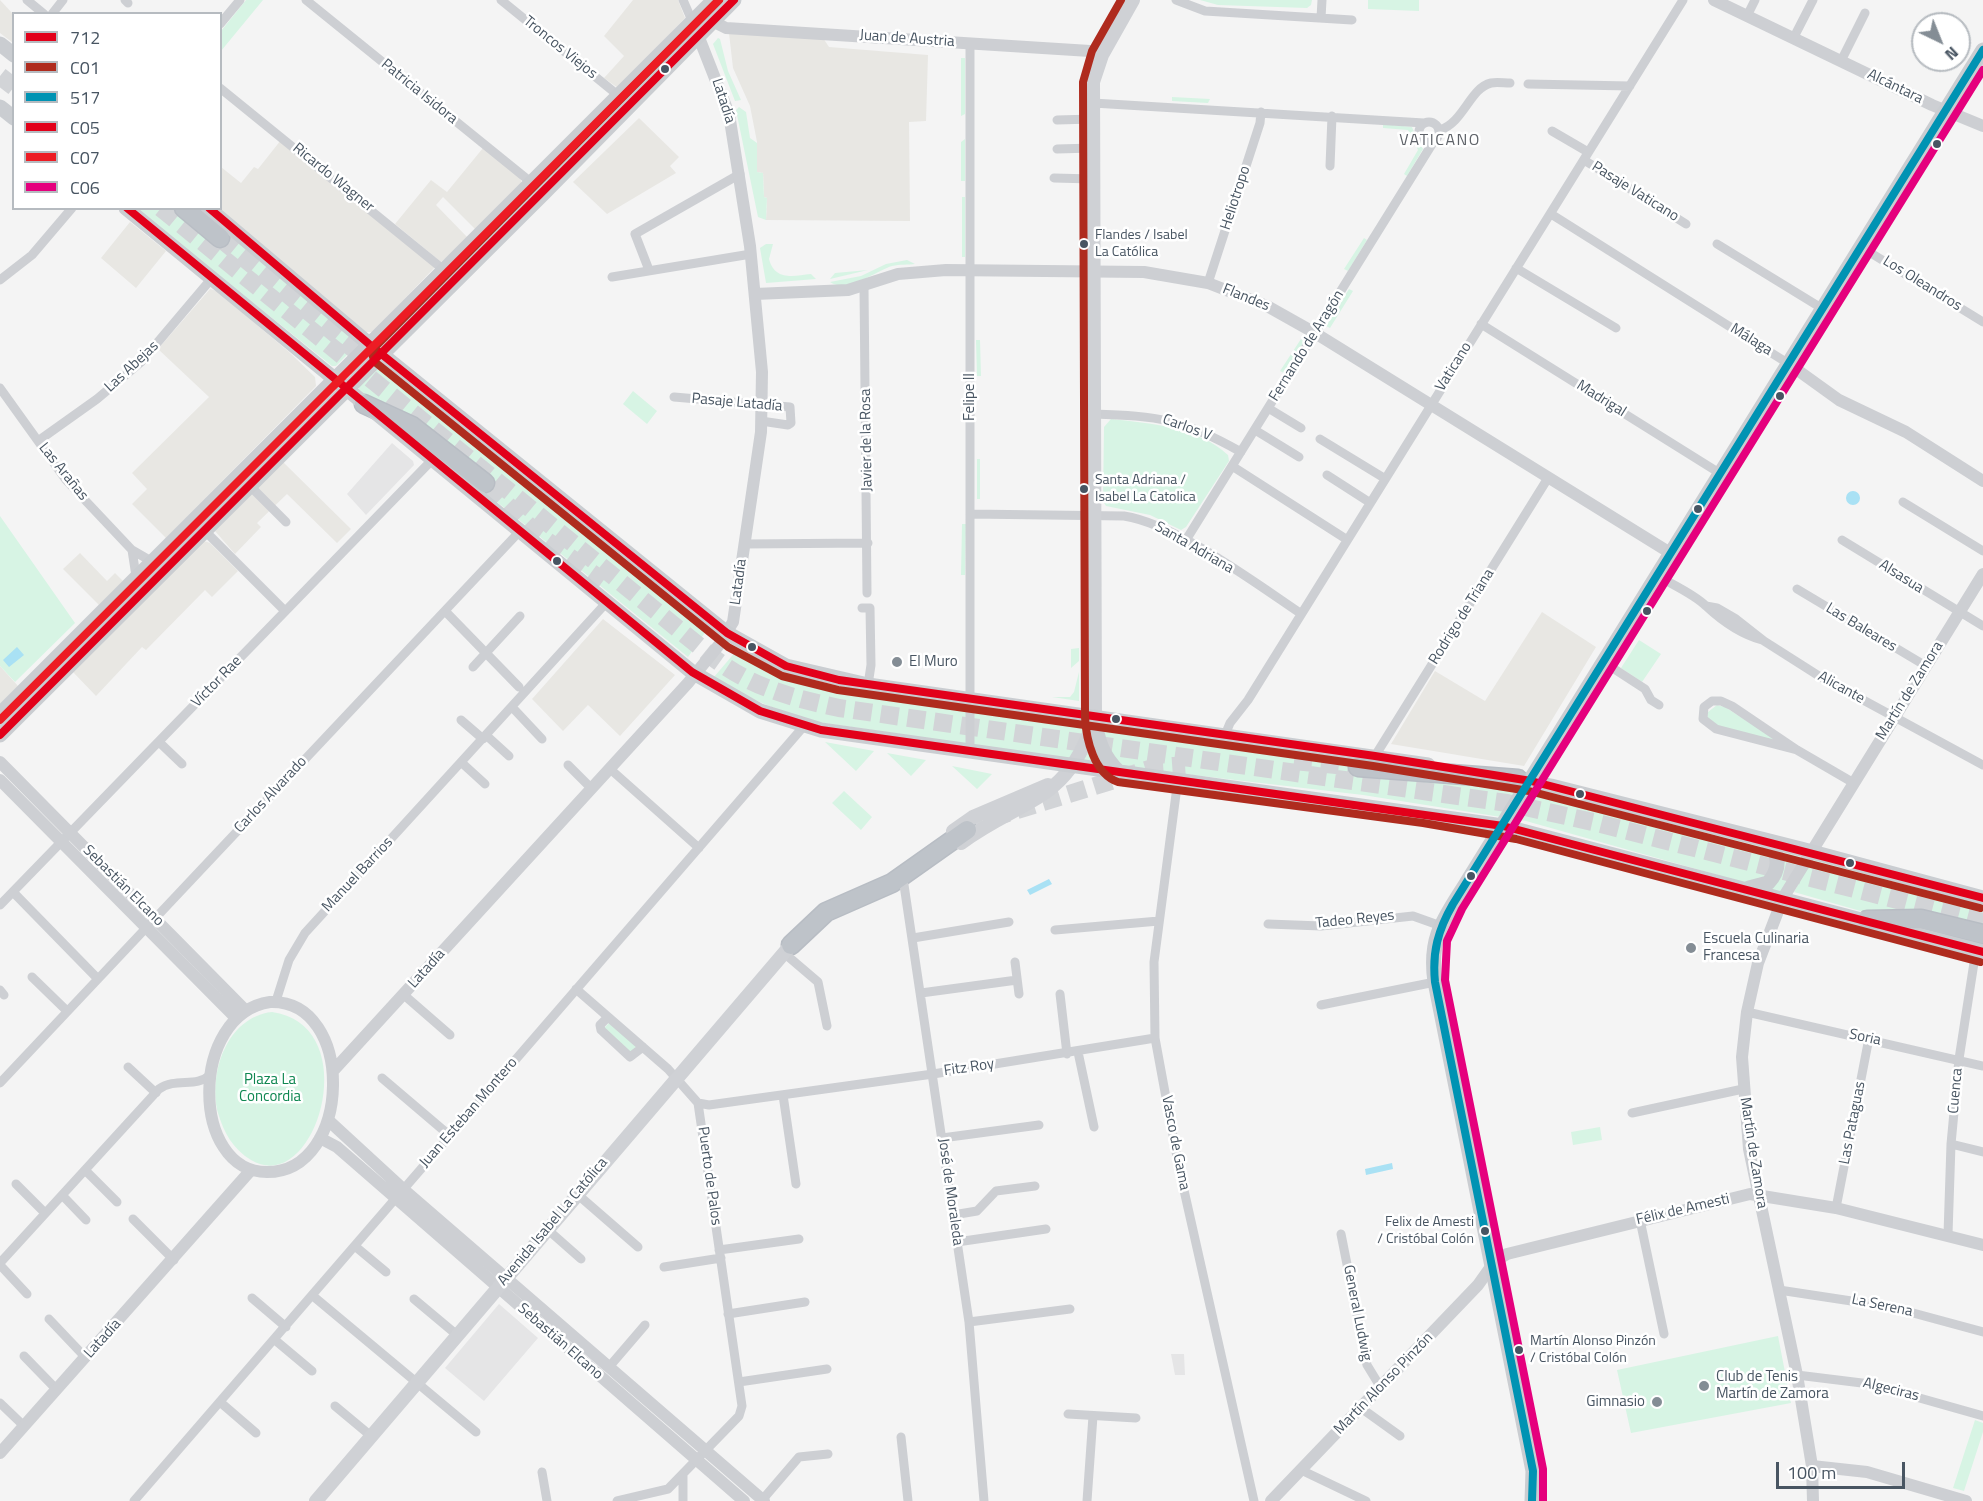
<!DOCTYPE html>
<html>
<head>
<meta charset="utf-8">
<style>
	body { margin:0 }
	#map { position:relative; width:1983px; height:1501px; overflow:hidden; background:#f4f4f4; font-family:"Titillium Web",sans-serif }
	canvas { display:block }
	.legend { position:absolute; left:12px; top:12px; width:210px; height:198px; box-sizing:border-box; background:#fff; border:2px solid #b6bbc0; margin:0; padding:8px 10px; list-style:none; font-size:18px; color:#485562 }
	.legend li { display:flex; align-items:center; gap:12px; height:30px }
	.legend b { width:30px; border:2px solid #b6bbc0 }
	.north { position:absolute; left:1911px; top:12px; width:60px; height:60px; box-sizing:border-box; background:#fff; border:2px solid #b6bbc0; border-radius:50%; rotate:137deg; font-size:16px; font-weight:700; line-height:24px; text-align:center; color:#485562 }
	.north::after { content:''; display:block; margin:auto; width:21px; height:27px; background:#848d95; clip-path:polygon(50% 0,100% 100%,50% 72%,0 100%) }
	.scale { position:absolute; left:1776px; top:1462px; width:129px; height:27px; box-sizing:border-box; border:3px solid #485562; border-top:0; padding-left:8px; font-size:18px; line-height:21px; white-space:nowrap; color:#485562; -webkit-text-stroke:4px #fff; paint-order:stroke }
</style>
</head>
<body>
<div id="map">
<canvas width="1983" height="1501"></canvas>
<ul class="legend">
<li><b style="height:8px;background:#e2001a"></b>712</li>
<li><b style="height:8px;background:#af2b1e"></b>C01</li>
<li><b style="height:8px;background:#0093b3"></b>517</li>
<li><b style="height:8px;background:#e2001a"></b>C05</li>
<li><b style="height:8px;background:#ed1c24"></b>C07</li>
<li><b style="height:8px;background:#e5007d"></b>C06</li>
</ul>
<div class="north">N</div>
<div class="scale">100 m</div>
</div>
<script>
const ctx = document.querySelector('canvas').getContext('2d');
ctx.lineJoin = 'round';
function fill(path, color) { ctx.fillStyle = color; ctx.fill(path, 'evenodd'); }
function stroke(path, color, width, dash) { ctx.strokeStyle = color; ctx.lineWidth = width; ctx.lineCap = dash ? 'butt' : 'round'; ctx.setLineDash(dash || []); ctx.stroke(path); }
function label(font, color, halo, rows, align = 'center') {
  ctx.font = font + ' "Titillium Web",sans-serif'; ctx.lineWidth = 5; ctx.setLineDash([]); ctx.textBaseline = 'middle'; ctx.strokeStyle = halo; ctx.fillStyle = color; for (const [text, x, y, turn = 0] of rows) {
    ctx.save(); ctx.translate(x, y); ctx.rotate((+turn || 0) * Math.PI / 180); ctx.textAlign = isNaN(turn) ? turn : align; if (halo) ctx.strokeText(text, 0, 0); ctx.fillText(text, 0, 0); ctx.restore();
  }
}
fill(new Path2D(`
	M0,0L13,14V43L0,33Z
	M633,0H678L685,18L618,88L604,78L624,56L604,36Z
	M729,33L823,38L829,47L928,55L926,121L909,122L910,221L766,220L767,198L764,197L763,173L757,172V142L750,106L733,68Z
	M639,118L679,157L670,166L676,173L607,214L573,182Z
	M281,140L435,267L373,332H366L214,209L220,208L221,167L241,183L254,167L258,169Z
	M483,148L520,178L522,184L477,231L443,197L436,205L469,239L441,262L395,224L431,180L447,192Z
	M130,222L166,251L136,288L101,258Z
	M210,289L217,291L289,352L315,377L316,386L166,538L132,504L147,489L132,473L209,397L158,349Z
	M283,462L351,529L337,543L287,494L257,523L261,527L235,554L215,531Z
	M204,541L210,543L238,571L212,597L205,590L146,650L142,647L96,696L72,671Z
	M80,553L107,581L115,573L123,581L99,605L63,569Z
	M1542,612L1596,647L1524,766L1391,744L1435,671L1485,701Z
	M603,619L675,675L620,736L588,705L563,731L532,699Z
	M0,666L18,686L0,704Z`), '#e8e7e3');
fill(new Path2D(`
	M392,443L413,461L414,465L366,515L347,494Z
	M499,1304L538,1338L484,1401L445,1368Z
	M1171,1354H1184L1185,1375H1175Z`), '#e5e5e6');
fill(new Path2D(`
	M246,0H263L221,51V31Z
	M1200,0H1312L1311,5L1307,8L1218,5Z
	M1368,0H1419V11L1368,9Z
	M718,38L720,39L728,71L741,100L735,101L713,44Z
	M672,52L674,54L407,320L405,318Z
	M961,58H965V114L961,116Z
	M1172,97L1210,99L1208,103L1172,101Z
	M739,107L746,112L750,138L757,143V172L763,173L764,197L767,198L766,220L758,217L736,110Z
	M1383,124L1412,127L1416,137L1412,139L1408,130L1383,128Z
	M965,139V181H961V142Z
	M1418,140L1423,149L1407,176L1404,174L1418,150L1414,142Z
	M962,197H965V257H962Z
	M136,209H175L218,244L192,209H200L357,342V345L336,366H332Z
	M1364,238L1367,240L1348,271L1344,269Z
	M766,244H773L769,259C775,281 793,276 811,274L816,279L766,283L760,248Z
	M907,260L915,264C908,265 900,264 892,266C876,271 846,294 830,282L861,276L886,264Z
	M868,270L830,279L835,273Z
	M1349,289L1353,291L1330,328L1326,326Z
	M1301,339L1304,342L1284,373L1280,371Z
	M976,340H980L981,376H977Z
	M382,365L709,627L688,657L359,390V387Z
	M633,391L657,411L647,424L623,404Z
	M1111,419C1149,423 1198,427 1228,455L1229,461L1186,527L1181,530L1150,515L1106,506L1103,501L1104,427Z
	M977,459H980V499H977Z
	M0,516L75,623L15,682L0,666Z
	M962,524H966L965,575H961Z
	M1082,528H1087L1086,580H1082Z
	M1639,640L1661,654L1642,682L1621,668Z
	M1079,648V661L1071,668V649Z
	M737,650L779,673L822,684L1381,764L1546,792L1801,854L1781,893L1526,821L1363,795L1133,768L817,722C779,712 747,698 714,677Z
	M1079,672V701L1052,697H1070L1074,692Z
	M1717,705L1725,707L1778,741L1718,727L1707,719L1708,712Z
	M825,742L874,751L856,771Z
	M887,753L926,760L911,776Z
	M952,766L992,774L977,789Z
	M844,791L872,817L861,830L832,803Z
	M1812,858L1983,904V946L1794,892Z
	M272,1012C367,1025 316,1199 251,1160C233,1149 224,1133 218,1113C208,1073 227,1017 272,1012Z
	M610,1022L637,1046L631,1053L604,1028Z
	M1600,1127L1602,1140L1573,1145L1571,1132Z
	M1778,1336L1791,1403L1631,1433L1617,1370Z
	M1975,1420L1983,1423V1432L1964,1491L1953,1488Z`), '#d7f4e4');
fill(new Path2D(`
	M1846 498a7 7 0 1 1 14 0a7 7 0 1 1-14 0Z
	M17,647L24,655L9,667L3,660Z
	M1049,879L1052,884L1030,895L1027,890Z
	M1392,1163L1393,1169L1366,1175L1365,1169Z`), '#a9e1f4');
stroke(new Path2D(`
	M0,76L14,87
	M161,208L715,659C753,688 793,698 839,708L1507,803L1593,822L1983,922
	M220,238L373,365
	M488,486L536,533L603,581
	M1294,761L1358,767
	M967,830L979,822L1156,767L1185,765`), '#d2d4d7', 18, [18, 9]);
const motorway = new Path2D(`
	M184,208L220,238
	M364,404L412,426L485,483
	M1358,767L1518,779
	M1867,920L1921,919L1983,934
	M791,945L826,912L892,883L967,830`);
stroke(motorway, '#b8bdc4', 21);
stroke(new Path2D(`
	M27,0L44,14
	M125,0L128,3
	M306,0L532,183
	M501,0L619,96
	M683,0L693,23
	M1176,0L1205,11L1352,20
	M52,14L63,0
	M1747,16L1755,0
	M1321,18L1322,0
	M220,24L240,0
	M1793,39L1813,0
	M970,43V751
	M1841,61L1865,13
	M1528,84L1630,86
	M220,88L444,270
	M1093,103L1424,123
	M1057,120L1093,119
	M1419 132a10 10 0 1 1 20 0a10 10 0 1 1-20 0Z
	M1440,130C1464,122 1470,88 1491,83C1496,82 1504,83 1510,83
	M1552,131L1588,152
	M1057,149L1093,148
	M1584,160L1686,224
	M1330,166L1332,116
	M1054,178L1093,179
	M1551,214L1789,364
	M1717,244L1823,309
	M1861,247L1983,322
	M1516,268L1616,328
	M649,270L635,234L740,174
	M612,277L751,254
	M0,280L32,255L72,208
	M1208,283L1260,123L1261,112
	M864,287L867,593
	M1481,324L1721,474
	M0,388L66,480L132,550L151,561
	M674,397L790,407L791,423L788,425L761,421
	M1268,408L1301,428
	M1093,414C1159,416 1183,419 1241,452
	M1255,430L1299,457
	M1320,439L1384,478
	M38,441L97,399L141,362L212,278
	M1232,466L1346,539
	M1327,475L1369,502
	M250,486L286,522
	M1903,502L1983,551
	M970,514L1124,516C1176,524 1254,582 1300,613
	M205,531L285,611
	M1186,540L1434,141
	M1842,540L1983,626
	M745,544L868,543
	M132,550L136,576
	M1658,576C1673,585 1694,594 1706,606C1722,621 1740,634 1762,640
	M1797,589L1926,666
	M1706,606L1717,608L1736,619L1764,641L1819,676L1983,765
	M862,608H870L871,665L868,685
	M445,611L519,687
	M1605,663L1645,689L1651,700L1659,705
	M473,667L520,616
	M512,707L542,739
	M461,720L483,739
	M1225,735L1230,723L1248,700L1683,0
	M487,736L509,756
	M159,742L182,764
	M1797,750L1716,729L1703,719L1704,707L1712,701H1721L1732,706L1797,750L1852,782
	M1375,756L1548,478
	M462,763L485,784
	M568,765L591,788
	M609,768L699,848
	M1178,779L1154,962L1155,1038L1179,1168L1254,1501
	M904,885L969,1322L984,1501
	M13,892L98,979
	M0,905L433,459
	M1268,924L1321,926L1413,916L1441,926
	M1055,930L1159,921
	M913,938L1009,922
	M784,953L818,982L827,1026
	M1015,962L1019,994
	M32,977L67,1011
	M576,989L668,1069L698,1103L709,1105L933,1074L1155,1038
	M0,990L4,995
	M921,993L1017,980
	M1060,994L1067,1054
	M404,995L450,1035
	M276,1001L289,960L305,933L607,602
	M1321,1005L1435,982
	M1747,1012L1983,1066
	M608,1017L600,1025L601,1030L630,1057L643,1047
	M1078,1052L1094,1127
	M128,1067L156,1093
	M382,1078L449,1135
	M0,1083L520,531
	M783,1095L796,1184
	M1632,1113L1743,1089
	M942,1138L1039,1125
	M1951,1144L1983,1152
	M85,1170L117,1202
	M16,1184L45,1213
	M577,1194L638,1247
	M62,1195L86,1220
	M1836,1208L1869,1038
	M953,1215L977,1211L996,1191L1035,1186
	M133,1219L174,1260
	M1640,1220L1664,1334
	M547,1229L581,1259
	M1341,1234L1367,1365L1381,1388
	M1948,1234L1951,1144L1959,1059L1976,950
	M957,1242L1046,1229
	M356,1247L386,1272
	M719,1250L799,1239
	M0,1263L159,1089C176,1077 196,1088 210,1075
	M0,1265L27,1294
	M664,1267L721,1258
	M1779,1290L1891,1307L1983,1332
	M313,1296L476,1432
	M252,1298L286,1327
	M414,1299L457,1335
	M728,1314L805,1302
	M49,1319L86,1358
	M969,1322L1070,1309
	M275,1340L312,1371
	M24,1356L57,1390
	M609,1367L645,1325
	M1797,1375L1870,1384L1983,1416
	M739,1382L827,1369
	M220,1402L256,1433
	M0,1403L24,1426
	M335,1406L371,1436
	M1361,1408L1400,1436
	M1068,1414L1136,1418
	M901,1437L908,1501
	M1301,1470L1366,1501
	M542,1472L547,1501
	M763,1499L799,1457L828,1454
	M134,1501L804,726
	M617,1501L668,1489L739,1416L742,1406L698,1103
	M683,1501V1476
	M1087,1501L1093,1416`), '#cdcfd3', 9);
stroke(new Path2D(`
	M1714,0L1932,105L1983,126
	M714,22L726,28L1090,51L1102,55
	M755,294L848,290L898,274L946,270L1144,272L1208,283L1267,306L1315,333L1672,554
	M1789,364L1839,400L1906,432L1983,481
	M0,762L245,1010
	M0,780L236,1018
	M270,1002C356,999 353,1172 267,1172C190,1172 189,1014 270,1002Z
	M333,1071L688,683L719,645L733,622L761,432L762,372L750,246L729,114L696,30
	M328,1120L403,1189L764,1501
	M320,1138L337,1147L744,1501
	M0,1453L251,1170
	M1812,1466L1867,1472L1966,1501
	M1271,1501L1478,1285L1495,1261L1507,1254L1750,1194L1836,1208L1983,1245
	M1813,1501L1812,1466L1797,1375L1749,1149L1742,1057L1747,1012L1758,963L1783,898L1983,574`), '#cdcfd3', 12);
stroke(new Path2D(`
	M953,831L973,817L1048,785
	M961,843C1024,797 1068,803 1095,717L1093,82L1102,55L1133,0
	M316,1501L796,939`), '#cfd1d5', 14);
stroke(new Path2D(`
	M0,44L14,55
	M0,107L14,118
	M126,208L692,672L760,711L821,730L1503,826L1983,952
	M208,208L369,344L727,633L786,666L868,685L1428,765
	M0,714L714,0
	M1095,717C1096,738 1103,757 1119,772
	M0,735L545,192L734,0
	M1508,778L1551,786L1801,849L1983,898
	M1749,888L1768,883C1781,869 1780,852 1766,841
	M1532,1501L1533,1471L1435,982C1428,934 1446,917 1470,877L1983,50`), '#cacdd1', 15);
stroke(motorway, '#bec3c9', 18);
stroke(new Path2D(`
	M127,208L692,672L760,711L821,730L1503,826L1983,952
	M209,208L369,344L727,633L786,666L839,680L1375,756L1531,781L1983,898`), '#e2001a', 8);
stroke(new Path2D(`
	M719,0L375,347L372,354L375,362L728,647L782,676L838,690L1373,766L1529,791L1980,908
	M1121,0L1092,51L1083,82L1085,717C1086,739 1094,774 1118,782L1423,823L1516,839L1980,962`), '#af2b1e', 8);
stroke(new Path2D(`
	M1532,1501L1533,1471L1435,982C1432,952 1438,930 1453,904L1983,50`), '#0093b3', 8);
stroke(new Path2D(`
	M0,735L734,0`), '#e2001a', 8);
stroke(new Path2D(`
	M0,720L719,0`), '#ed1c24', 8);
stroke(new Path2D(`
	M1543,1501V1469L1445,980L1447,941L1462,909L1983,70`), '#e5007d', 8);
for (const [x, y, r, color] of [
	[665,69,5,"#485562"],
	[1937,144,5,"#485562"],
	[1084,244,5,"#485562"],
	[1780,396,5,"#485562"],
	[1084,489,5,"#485562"],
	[1698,509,5,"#485562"],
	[557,561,5,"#485562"],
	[1647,611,5,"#485562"],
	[752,647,5,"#485562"],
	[897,662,6,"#848d95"],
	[1116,719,5,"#485562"],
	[1580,794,5,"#485562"],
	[1850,863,5,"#485562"],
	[1471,876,5,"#485562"],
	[1691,948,6,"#848d95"],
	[1485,1231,5,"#485562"],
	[1519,1350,5,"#485562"],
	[1704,1386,6,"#848d95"],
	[1657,1402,6,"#848d95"]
]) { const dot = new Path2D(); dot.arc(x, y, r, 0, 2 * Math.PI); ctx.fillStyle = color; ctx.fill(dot); stroke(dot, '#fff', 2); }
label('14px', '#485562', '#fff', [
	["Flandes / Isabel",1095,236],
	["La Católica",1095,253],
	["Santa Adriana /",1095,481],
	["Isabel La Catolica",1095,498],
	["Felix de Amesti",1474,1223,"right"],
	["/ Cristóbal Colón",1474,1240,"right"],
	["Martín Alonso Pinzón",1530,1342],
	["/ Cristóbal Colón",1530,1359]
], 'left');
label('15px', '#485562', '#fff', [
	["Juan de Austria",907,39,4],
	["Troncos Viejos",560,48,39],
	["Alcántara",1895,87,26],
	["Patricia Isidora",419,92,39],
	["Latadía",723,101,72],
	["Ricardo Wagner",333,178,39],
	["Pasaje Vaticano",1635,192,32],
	["Heliotropo",1236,198,-72],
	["Los Oleandros",1922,284,32],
	["Flandes",1246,298,22],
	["Málaga",1751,340,32],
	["Fernando de Aragón",1307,346,-58],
	["Las Abejas",132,367,-43],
	["Vaticano",1454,367,-58],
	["Felipe II",970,397,-90],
	["Madrigal",1601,399,32],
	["Pasaje Latadía",737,403,5],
	["Carlos V",1187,428,20],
	["Javier de la Rosa",867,440,-91],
	["Las Arañas",63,472,51],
	["Santa Adriana",1194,548,30],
	["Alsasua",1901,577,32],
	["Latadía",739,582,-82],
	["Rodrigo de Triana",1462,617,-58],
	["Las Baleares",1861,628,31],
	["Víctor Rae",217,682,-46],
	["Alicante",1841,688,29],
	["Martín de Zamora",1910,691,-58],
	["Carlos Alvarado",271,795,-47],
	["Manuel Barrios",358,875,-47],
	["Sebastián Elcano",123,886,45],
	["Tadeo Reyes",1355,920,-6],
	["Latadía",427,969,-48],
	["Soria",1865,1038,12],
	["Fitz Roy",969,1068,-8],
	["Cuenca",1956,1091,-85],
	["Juan Esteban Montero",469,1113,-49],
	["Las Pataguas",1853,1123,-79],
	["Vasco de Gama",1175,1143,79],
	["Martín de Zamora",1753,1153,81],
	["Puerto de Palos",709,1176,82],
	["José de Moraleda",950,1192,82],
	["Félix de Amesti",1683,1210,-13],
	["Avenida Isabel La Católica",553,1222,-50],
	["La Serena",1882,1306,12],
	["General Ludwig",1357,1313,79],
	["Latadía",103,1339,-48],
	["Sebastián Elcano",560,1342,41],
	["Martín Alonso Pinzón",1384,1384,-46],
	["Algeciras",1891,1390,14]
]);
label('15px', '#485562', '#fff', [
	["El Muro",909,662],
	["Escuela Culinaria",1703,939],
	["Francesa",1703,956],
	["Club de Tenis",1716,1377],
	["Martín de Zamora",1716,1394],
	["Gimnasio",1645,1402,"right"]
], 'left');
label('15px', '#0f8751', '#fff', [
	["Plaza La",270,1080],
	["Concordia",270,1097]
]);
ctx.letterSpacing = '1.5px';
label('16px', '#5e6268', '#fff', [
	["VATICANO",1440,141]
]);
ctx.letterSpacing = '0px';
</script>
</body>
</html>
